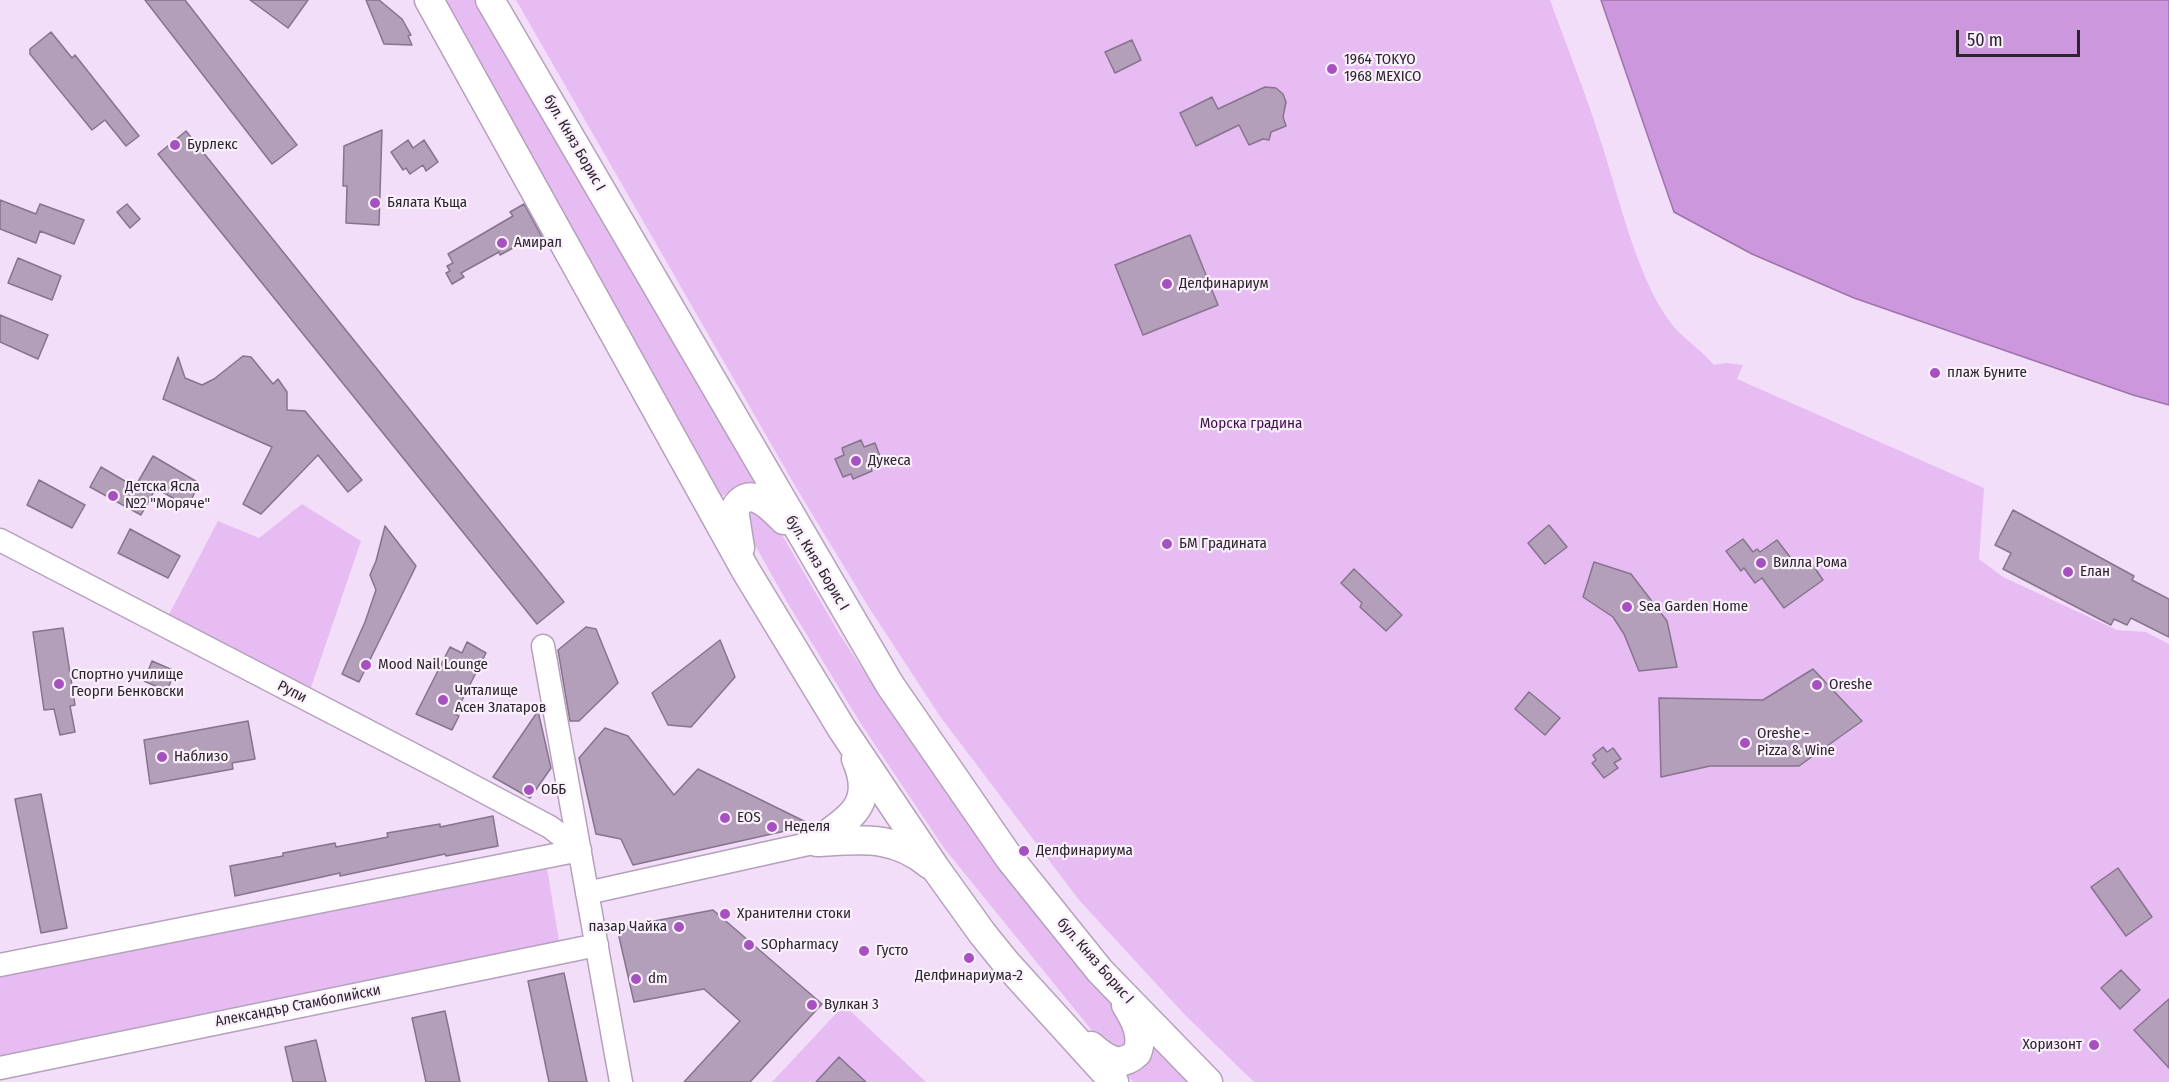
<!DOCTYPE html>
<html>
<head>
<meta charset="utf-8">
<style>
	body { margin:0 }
	#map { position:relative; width:2169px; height:1082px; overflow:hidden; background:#f3defa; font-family:"Fira Sans Condensed",sans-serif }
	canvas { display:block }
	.scale { position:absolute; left:1956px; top:30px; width:124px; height:27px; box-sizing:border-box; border:3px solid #2c242e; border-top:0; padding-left:8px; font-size:18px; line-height:21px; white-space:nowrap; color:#2c242e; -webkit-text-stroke:4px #f9f0fc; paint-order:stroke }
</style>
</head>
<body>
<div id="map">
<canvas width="2169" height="1082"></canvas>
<div class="scale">50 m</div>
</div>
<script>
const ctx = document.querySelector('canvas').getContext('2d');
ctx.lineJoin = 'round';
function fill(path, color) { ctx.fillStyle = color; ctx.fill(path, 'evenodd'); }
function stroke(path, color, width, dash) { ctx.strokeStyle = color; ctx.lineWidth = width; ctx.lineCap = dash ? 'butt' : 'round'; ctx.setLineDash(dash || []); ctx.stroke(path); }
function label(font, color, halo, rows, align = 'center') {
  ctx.font = font + ' "Fira Sans Condensed",sans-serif'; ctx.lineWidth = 4.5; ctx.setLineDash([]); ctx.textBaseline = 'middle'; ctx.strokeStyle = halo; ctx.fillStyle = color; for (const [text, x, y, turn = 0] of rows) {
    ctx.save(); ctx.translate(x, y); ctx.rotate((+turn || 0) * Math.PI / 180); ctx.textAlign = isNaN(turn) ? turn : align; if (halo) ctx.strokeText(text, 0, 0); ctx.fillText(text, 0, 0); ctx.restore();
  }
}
fill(new Path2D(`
	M443,0H478L755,477L752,483C735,481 731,496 716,498Z
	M516,0H1550C1567,47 1586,94 1601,142C1619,196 1638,285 1675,328C1687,341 1702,351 1714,365L1726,363L1743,365L1737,379L1984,488L1979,559L2003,577L2117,630L2146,632L2169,644V1082H1254L1185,1015L1079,900L939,715L868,606L797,489Z
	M302,504L361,541L307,699L164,624L218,521L259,538Z
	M751,506L770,514L840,635L904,732L1058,943L1115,1006L1130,1043L1121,1049L1108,1046L1094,1033L944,848L861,724L787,602L751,538L745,512Z
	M546,862L560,947L0,1061V971Z
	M844,1005L926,1082H772Z
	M1154,1046L1197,1082H1133L1122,1070L1145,1064Z`), '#e6bcf3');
const water = new Path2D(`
	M1601,0H2169V405L2133,395L1854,298L1752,254L1674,212Z`);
fill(water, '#cd97de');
stroke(water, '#9d74a9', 1.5);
const building = new Path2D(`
	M145,0H185L297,145L272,164Z
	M250,0H308L288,28Z
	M366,0H379L402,19L411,35L408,36L412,45L384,44Z
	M51,32L72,58L75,55L139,136L126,146L105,120L92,130L30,54V49Z
	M1132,40L1141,60L1115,73L1105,52Z
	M1265,87L1276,88L1283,94L1286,102L1283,117L1286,126L1271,132L1269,140L1263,139L1249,145L1239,125L1196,146L1180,113L1212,97L1218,109Z
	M382,130L379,225L346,223L347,186H343L344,146Z
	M186,131L564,602L537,624L158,154Z
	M408,140L413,148L424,140L438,162L426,171L423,165L410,174L406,168L403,170L391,152Z
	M0,200L36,214L40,204L84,220L74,244L40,231L36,243L0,229Z
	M127,204L140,219L130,228L117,212Z
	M524,204L542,237L526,241L500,255L499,252L461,273L464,277L452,284L446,273L450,271L447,266L453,263L448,254L513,216L510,212Z
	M1190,235L1218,305L1143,335L1115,265Z
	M18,258L61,276L52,300L8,283Z
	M0,315L48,335L38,359L0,342Z
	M243,356L251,357L273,384L278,379L287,392V410L305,411L362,480L348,492L318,455L261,514L243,504L272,447L163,399L178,357L185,378L202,385L214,379Z
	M861,440L864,447L875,443L881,459L870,464L872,471L853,479L851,474L843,477L835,459L844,455L842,448Z
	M153,456L199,483L188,507L156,488L141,515L90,487L101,467L135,487Z
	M39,480L85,505L72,528L27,505Z
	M2013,510L2134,576L2132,580L2169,599V637L2131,618L2127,625L2114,619L2111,625L2003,569L2011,553L1995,545Z
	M1549,525L1567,547L1545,564L1528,543Z
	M385,526L416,566L359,682L342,674L365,622L376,590L370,575L376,561Z
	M130,529L180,556L168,578L118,553Z
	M1743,539L1753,552L1757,549L1760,552L1777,540L1797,566L1808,558L1823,580L1784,608L1762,578L1755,583L1744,568L1741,571L1726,551Z
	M1594,562L1631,574L1667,621L1677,667L1639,671L1624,634L1613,617L1583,597Z
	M1354,569L1402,615L1386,631L1360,607L1362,603L1341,583Z
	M586,627L596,629L618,683L579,721H570L558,650Z
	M63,628L75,705L70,706L75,732L60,735L54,709L44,710L33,632Z
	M720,640L735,677L691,727L668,725L652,693Z
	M467,642L486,653L455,714L459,716L452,730L416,714L450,647L462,653Z
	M152,661L175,671L167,691L144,681Z
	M1813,669L1862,721L1799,766H1710L1661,777L1659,698L1763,700Z
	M1529,692L1560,718L1545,735L1515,709Z
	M538,711L551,768L530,798L493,777Z
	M248,721L255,759L232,763L233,769L150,784L144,740Z
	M605,728L628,736L674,795L698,769L812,825L633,865L621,839L596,834L579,758Z
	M1603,747L1607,752L1613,748L1621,759L1614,763L1618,768L1604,778L1592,763L1596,760L1593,755Z
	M41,794L67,928L41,933L15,799Z
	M493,816L498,846L446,856L445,854L340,876V873L235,896L230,866L283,856V853L335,843L336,847L388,837L387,833L440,824V827Z
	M2118,868L2152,917L2126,936L2091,887Z
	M713,910L822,1004L750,1082H684L740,1021L704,989L634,1002L617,928Z
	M2121,970L2140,990L2120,1009L2101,988Z
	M564,973L587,1082H549L528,981Z
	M2169,999V1068L2134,1030Z
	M445,1011L460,1082H426L412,1018Z
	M316,1040L326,1082H293L285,1047Z
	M839,1057L866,1082H816Z`);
fill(building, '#b49fba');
stroke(building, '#86738d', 1.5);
const minor = new Path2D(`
	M0,540L441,769L550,827L580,850
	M543,646L621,1082
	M587,893L817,842
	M0,965L580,850
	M0,1068L597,945`);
const major = new Path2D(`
	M429,0L746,571L842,729L936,869L982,933L1007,964L1114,1082
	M490,0L890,685L1010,859L1100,971L1208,1082
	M740,548L734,510C749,483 769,505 784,520
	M817,842C850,817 876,805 856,759
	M817,842C860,840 893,834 929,864
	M1091,1046C1106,1059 1120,1069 1137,1053C1144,1036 1135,1019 1126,1005`);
stroke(minor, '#b5a1bc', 25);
stroke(major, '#b5a1bc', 31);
stroke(minor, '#fff', 22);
stroke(major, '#fff', 28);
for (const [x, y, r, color] of [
	[1332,69,6,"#a751c0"],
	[175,145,6,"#a751c0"],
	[375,203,6,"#a751c0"],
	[502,243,6,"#a751c0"],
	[1167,284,6,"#a751c0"],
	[1935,373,6,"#a751c0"],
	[856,461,6,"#a751c0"],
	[113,496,6,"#a751c0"],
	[1167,544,6,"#a751c0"],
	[1761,563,6,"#a751c0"],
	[2068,572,6,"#a751c0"],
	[1627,607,6,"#a751c0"],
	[366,665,6,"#a751c0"],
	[59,684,6,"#a751c0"],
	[1817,685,6,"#a751c0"],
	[443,700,6,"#a751c0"],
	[1745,743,6,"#a751c0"],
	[162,757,6,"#a751c0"],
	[529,790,6,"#a751c0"],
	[725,818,6,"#a751c0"],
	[772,827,6,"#a751c0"],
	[1024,851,6,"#a751c0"],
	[725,914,6,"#a751c0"],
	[679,927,6,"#a751c0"],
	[749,945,6,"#a751c0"],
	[864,951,6,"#a751c0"],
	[969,958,6,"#a751c0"],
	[636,979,6,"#a751c0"],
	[812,1005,6,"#a751c0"],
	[2094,1045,6,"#a751c0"]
]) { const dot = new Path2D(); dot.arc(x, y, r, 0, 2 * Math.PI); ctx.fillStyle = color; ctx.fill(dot); stroke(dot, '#f9f0fc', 2); }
label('15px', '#2c242e', '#f9f0fc', [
	["1964 TOKYO",1344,60],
	["1968 MEXICO",1344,77],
	["Бурлекс",187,145],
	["Бялата Къща",387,203],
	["Амирал",514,243],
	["Делфинариум",1179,284],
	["плаж Буните",1947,373],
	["Дукеса",868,461],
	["Детска Ясла",125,487],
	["№2 \"Моряче\"",125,504],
	["БМ Градината",1179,544],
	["Вилла Рома",1773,563],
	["Елан",2080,572],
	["Sea Garden Home",1639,607],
	["Mood Nail Lounge",378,665],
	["Спортно училище",71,675],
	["Георги Бенковски",71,692],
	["Oreshe",1829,685],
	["Читалище",455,691],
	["Асен Златаров",455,708],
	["Oreshe -",1757,734],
	["Pizza & Wine",1757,751],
	["Наблизо",174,757],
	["ОББ",541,790],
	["EOS",737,818],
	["Неделя",784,827],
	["Делфинариума",1036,851],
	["Хранителни стоки",737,914],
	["пазар Чайка",667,927,"right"],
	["SOpharmacy",761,945],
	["Густо",876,951],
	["Делфинариума-2",969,976,"center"],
	["dm",648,979],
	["Вулкан 3",824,1005],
	["Хоризонт",2082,1045,"right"]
], 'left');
label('15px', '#2c242e', '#f9f0fc', [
	["бул. Княз Борис I",574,143,60],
	["бул. Княз Борис I",817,563,59],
	["Рупи",292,692,27],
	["бул. Княз Борис I",1095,961,49],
	["Александър Стамболийски",298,1006,-11]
]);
label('15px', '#3f0d4d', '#f9f0fc', [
	["Морска градина",1251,424]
]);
</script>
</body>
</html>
